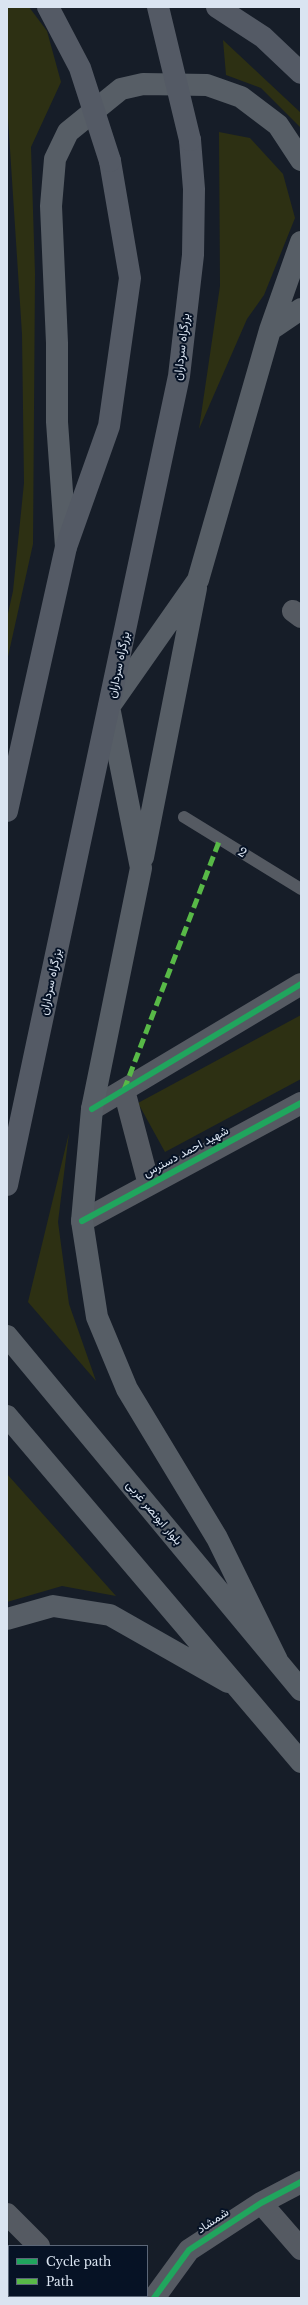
<!DOCTYPE html>
<html>
<head>
<meta charset="utf-8">
<style>
	body { margin:0 }
	#map { position:relative; width:308px; height:2305px; overflow:hidden; background:#161d28; font-family:"Libre Baskerville",serif }
	canvas { display:block }
	.frame { position:absolute; inset:0; border:8px solid #dae4f1; pointer-events:none }
	.legend { position:absolute; left:8px; top:2245px; width:140px; height:52px; box-sizing:border-box; background:#061225; border:1px solid #5b6677; margin:0; padding:5px 7px; list-style:none; font-size:12px; color:#dae4f1 }
	.legend li { display:flex; align-items:center; gap:8px; height:20px }
	.legend b { width:20px; border:1px solid #5b6677 }
</style>
</head>
<body>
<div id="map">
<canvas width="308" height="2305"></canvas>
<div class="frame"></div>
<ul class="legend">
<li><b style="height:5px;background:#20a55d"></b>Cycle path</li>
<li><b style="height:5px;background:#58b947"></b>Path</li>
</ul>
</div>
<script>
const ctx = document.querySelector('canvas').getContext('2d');
ctx.lineJoin = 'round';
function fill(path, color) { ctx.fillStyle = color; ctx.fill(path, 'evenodd'); }
function stroke(path, color, width, dash) { ctx.strokeStyle = color; ctx.lineWidth = width; ctx.lineCap = dash ? 'butt' : 'round'; ctx.setLineDash(dash || []); ctx.stroke(path); }
function label(font, color, halo, rows, align = 'center') {
  ctx.font = font + ' "Libre Baskerville",Vazirmatn,serif'; ctx.lineWidth = 4; ctx.setLineDash([]); ctx.textBaseline = 'middle'; ctx.strokeStyle = halo; ctx.fillStyle = color; for (const [text, x, y, turn = 0] of rows) {
    ctx.save(); ctx.translate(x, y); ctx.rotate((+turn || 0) * Math.PI / 180); ctx.textAlign = isNaN(turn) ? turn : align; if (halo) ctx.strokeText(text, 0, 0); ctx.fillText(text, 0, 0); ctx.restore();
  }
}
fill(new Path2D(`
	M7,7H29L47,31L61,82L31,147L35,274L33,544L7,661V618L13,591L24,483L22,334L7,103Z
	M223,40L301,113V128L261,88L226,75Z
	M219,132L250,138L283,174L295,218L264,295L247,319L199,429L220,286Z
	M301,1015V1079L165,1152L138,1103Z
	M69,1133L58,1222L69,1304L96,1381L28,1302Z
	M7,1474L116,1596L62,1586L7,1602Z`), '#2d3013');
stroke(new Path2D(`
	M184,817L301,889`), '#555a62', 12);
stroke(new Path2D(`
	M293,611L301,617
	M124,1090L149,1185
	M92,1109L301,984
	M82,1221L301,1103
	M261,2203L301,2249
	M7,2214L39,2246
	M89,2296L91,2298
	M154,2298L189,2250L261,2203L301,2182`), '#555a62', 22);
stroke(new Path2D(`
	M270,330L301,242
	M66,547L57,422V343L51,206L55,159L68,132L121,89L143,84L207,85L241,97L278,125L301,160
	M143,857L196,588
	M7,1336L301,1690
	M7,1416L301,1762
	M7,1619L53,1606L110,1615L228,1682
	M277,1660L217,1538L127,1389L97,1317L82,1221L92,1109L141,868L109,707L198,580L270,330L301,309`), '#575e66', 22);
stroke(new Path2D(`
	M217,7L263,37L301,73
	M7,811L66,547L109,426L130,278L110,161
	M7,1185L179,376L193,255L194,189L190,140`), '#545a65', 22);
stroke(new Path2D(`
	M48,7L80,68L110,161
	M158,7L190,140`), '#545a65', 22);
stroke(new Path2D(`
	M124,1090L220,839`), '#58b947', 5, [10, 5]);
stroke(new Path2D(`
	M92,1109L301,984
	M82,1221L301,1103
	M154,2298L189,2250L261,2203L301,2182`), '#20a55d', 6);
label('12px', '#dae4f1', '#061225', [
	["بزرگراه سرداران",182,347,-83],
	["بزرگراه سرداران",119,665,-78],
	["2",242,853,32],
	["بزرگراه سرداران",51,982,-78],
	["شهید احمد دسترس",186,1152,-28],
	["بلوار ابونصر غربی",154,1513,50],
	["شمشاد",213,2221,-34]
]);
</script>
</body>
</html>
